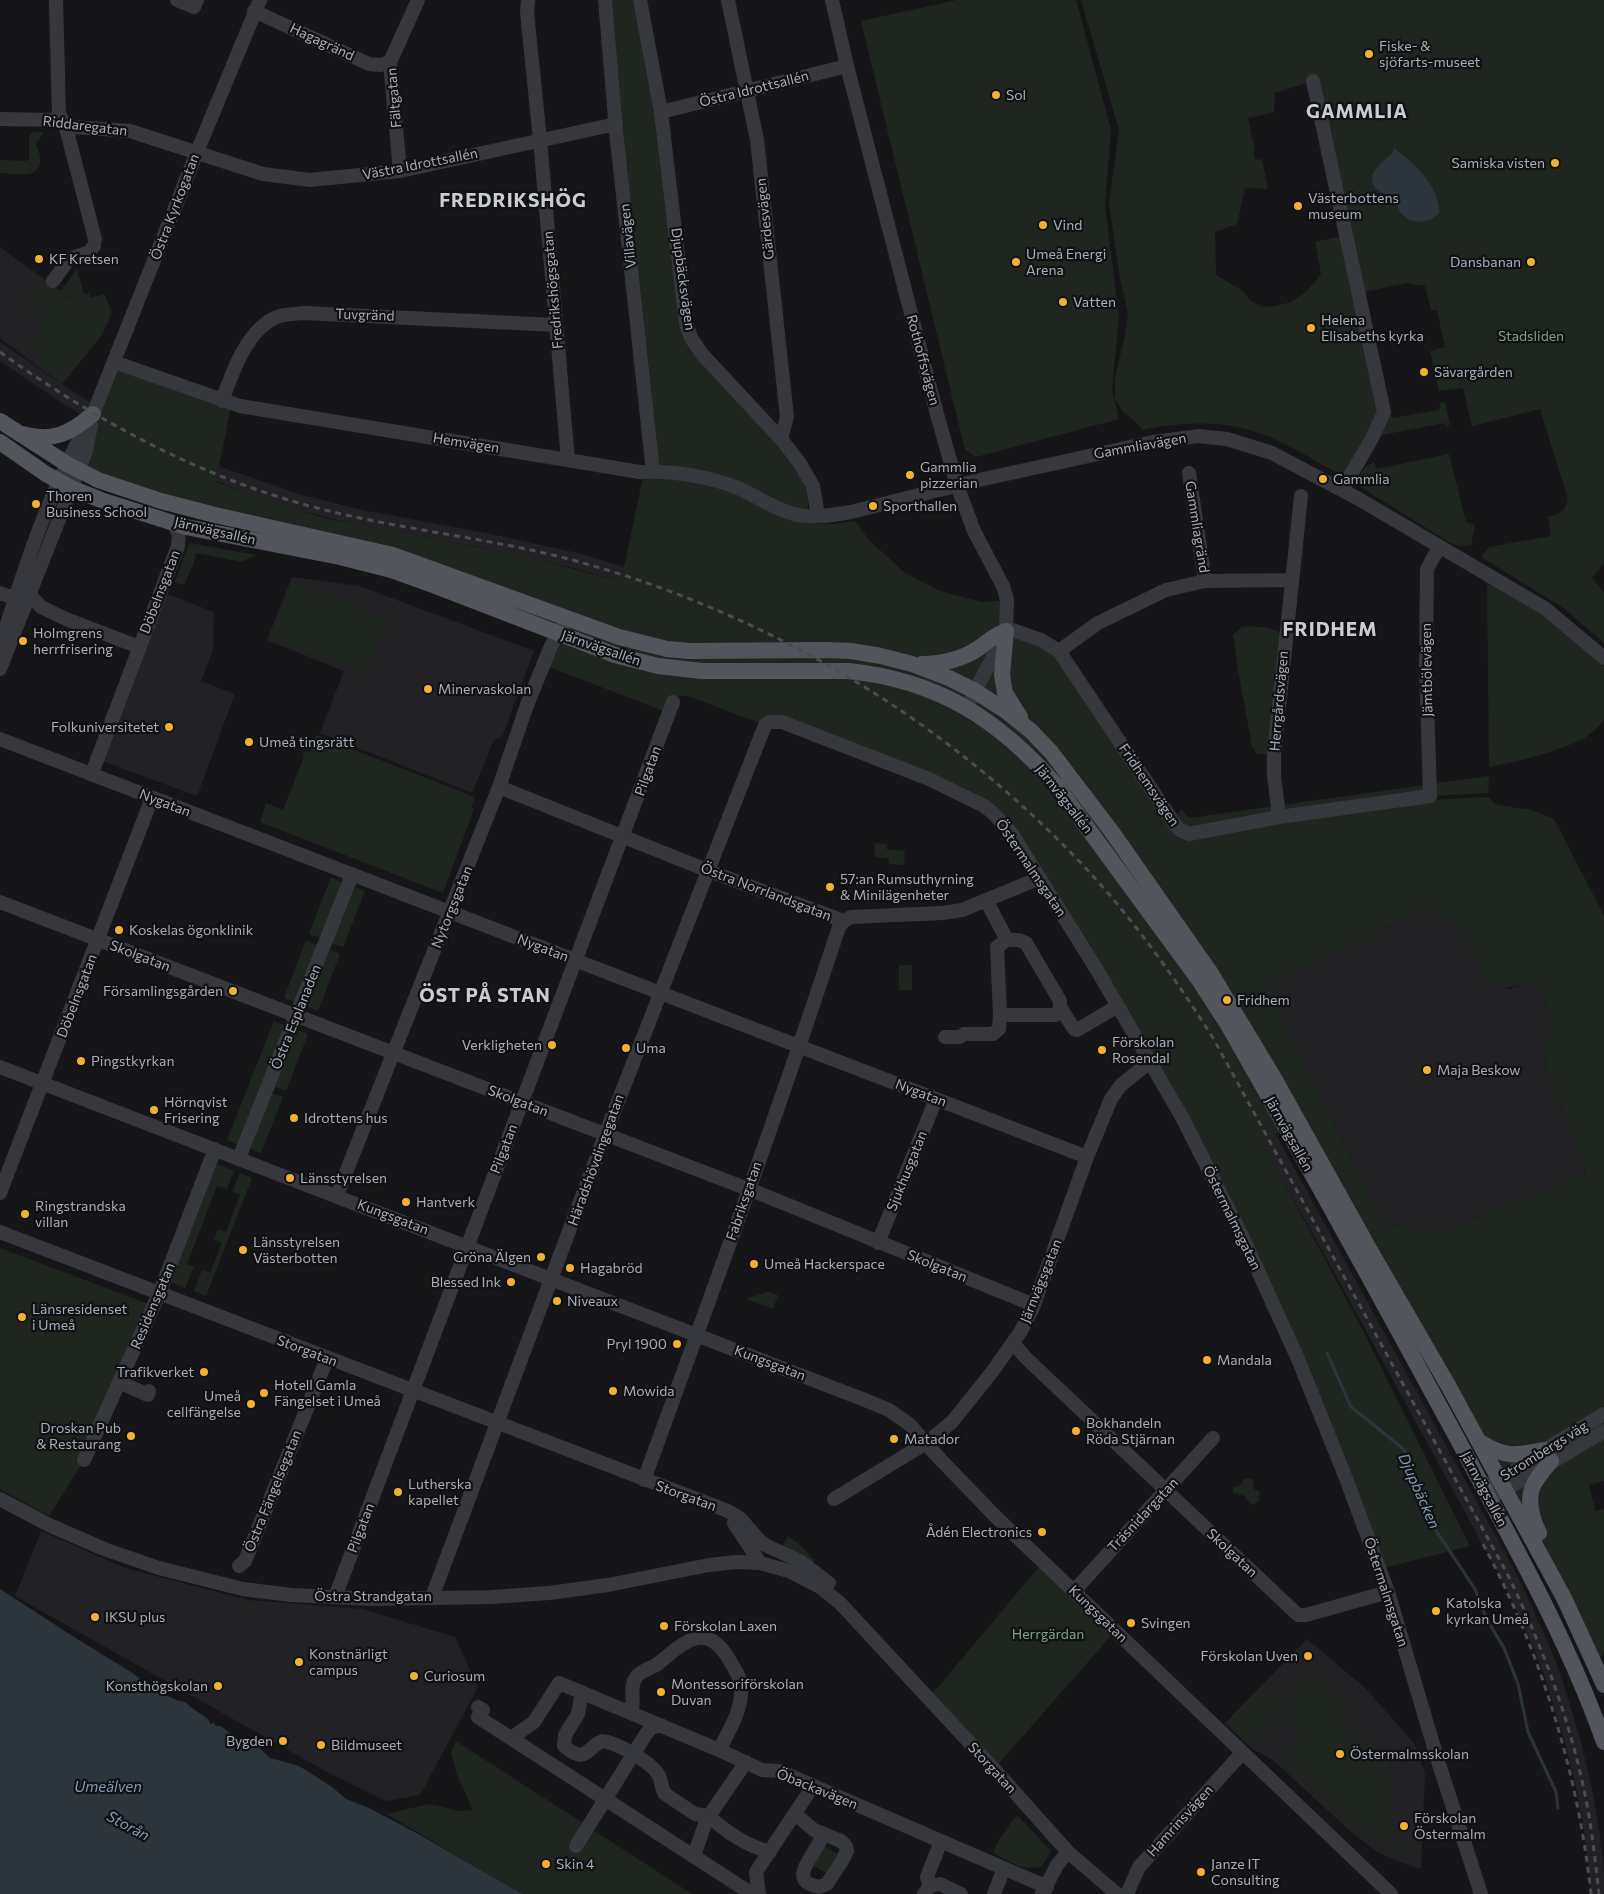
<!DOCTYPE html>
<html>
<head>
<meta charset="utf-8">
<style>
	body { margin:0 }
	canvas { display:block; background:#161618 }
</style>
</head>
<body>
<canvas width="1604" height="1894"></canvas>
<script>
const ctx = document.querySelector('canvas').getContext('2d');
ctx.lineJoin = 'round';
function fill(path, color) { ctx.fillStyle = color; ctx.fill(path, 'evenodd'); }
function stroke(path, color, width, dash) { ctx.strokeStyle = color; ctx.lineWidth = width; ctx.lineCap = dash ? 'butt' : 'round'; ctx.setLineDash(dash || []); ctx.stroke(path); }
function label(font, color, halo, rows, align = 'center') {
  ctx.font = font + ' Commissioner,sans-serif'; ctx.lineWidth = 4.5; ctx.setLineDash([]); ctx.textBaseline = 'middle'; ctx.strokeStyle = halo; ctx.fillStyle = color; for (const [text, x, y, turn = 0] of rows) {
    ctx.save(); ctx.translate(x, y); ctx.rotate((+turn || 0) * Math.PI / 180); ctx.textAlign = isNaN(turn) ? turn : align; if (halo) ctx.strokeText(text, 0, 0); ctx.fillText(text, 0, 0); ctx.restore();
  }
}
fill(new Path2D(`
	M0,247L99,319L110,321L61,384L109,414L144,433L221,467L299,494L357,509L491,534L578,553L647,574L709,597L747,614L823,653L909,706L971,751L1044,815L1068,840L1099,872L1151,935L1181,975L1220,1034L1263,1111L1516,1573L1548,1642L1561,1676L1580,1738L1591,1785L1599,1828L1604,1871V1894H1591L1584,1830L1576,1788L1565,1742L1546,1681L1534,1648L1502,1580L1329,1263L1206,1042L1168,983L1139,944L1087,882L1057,850L1033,826L961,763L901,719L842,682L741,628L703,611L642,588L574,568L488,549L354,524L294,509L251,495L176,465L101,427L62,403L0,361V342L60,383L0,338Z
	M292,577L359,586L534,651L503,735L493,742L472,793L320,733L344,671L267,640Z
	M165,593L214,612L213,650L201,681L235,694L197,796L102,761Z
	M1423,911L1451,918L1488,982L1509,989L1519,985L1539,986L1549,1015L1550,1026L1545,1065L1547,1074L1583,1155L1585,1175L1442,1231L1383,1224L1312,1079L1267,980Z
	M41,1531L125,1568L248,1600L362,1609L455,1637L478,1687L420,1795L386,1801L327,1772L15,1596Z
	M1307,1639L1365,1688L1414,1743L1425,1774L1421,1869L1399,1862L1376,1851L1350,1831L1274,1761L1250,1747L1225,1723Z`), '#222225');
fill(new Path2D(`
	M612,0H636L658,113L683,325L777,441L805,479L809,501L804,523L835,524L855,521L869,540L905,573L940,591L981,602L1007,600V628L1059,651L1171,818L1182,810L1189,818L1489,776L1488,793L1431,796V800L1488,797L1497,805L1532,810L1554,819L1604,916V1481L1589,1485L1595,1511L1604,1509V1653L1595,1663L1297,1120L1263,1143L1362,1329L1470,1546L1380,1569L1347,1481L1183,1119L993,813L782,722L765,725L688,696H680L673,701L669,713L544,665L566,619L79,471L114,362L231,405L216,482L251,495L324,518L532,558L621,582L643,477L657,478L621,126ZM1423,911L1451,918L1488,982L1498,989L1519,985L1539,986C1544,999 1549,1012 1549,1025C1549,1042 1543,1057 1547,1074L1583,1155L1585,1175L1442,1231L1383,1224L1312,1079L1267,980L1276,976L1279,982L1382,932V929Z
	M957,0H1076L1111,130L1105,205L1119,318L1112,390L1119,419L976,457L965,450L861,21Z
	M1081,0H1604V563L1592,578L1604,593V643L1565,609L1481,557L1489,547L1551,536L1548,517C1560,513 1565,513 1568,499L1540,409L1472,426L1463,388L1439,391L1430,351L1445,347L1437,310H1431L1425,286L1407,283L1359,293L1382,418L1391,416L1393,418L1439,410L1440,403L1445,402L1450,425L1447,426L1444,423L1372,437L1349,478C1325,468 1304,453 1281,442C1234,420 1192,420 1142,430L1137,423L1123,412L1115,399V377L1125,336L1128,313L1120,279L1109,203L1119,130ZM1313,81L1347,235L1315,242L1321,274L1306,292L1291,302L1276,306L1262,307L1250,300L1243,291L1216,275L1215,232L1237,224L1245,188L1268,189L1262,159L1255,160L1253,151L1255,150L1248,118L1274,112L1275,93Z
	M32,132H44L36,144C37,149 40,152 40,158C42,181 15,173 0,173V160L26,161L29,159V135Z
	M77,269L84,294L89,293L91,298L104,294L112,312L102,335L62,384L35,361L41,348L31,341L47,319L25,303L41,281L98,321L99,319L61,291Z
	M1449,454L1466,522L1475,525L1471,545L1460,546L1449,542L1362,488L1358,479L1364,468L1374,462L1376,469Z
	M189,543L257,555L242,562L196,553L194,562L184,585L175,582Z
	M1487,575L1546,609L1604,661V720C1598,727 1591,734 1583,739C1561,750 1514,763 1489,767Z
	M292,582L388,619L367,675L271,638Z
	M1248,626L1268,628L1286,635L1274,755L1257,754L1252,746L1238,670L1233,635L1241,627Z
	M316,735L475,797L471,807L474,809L443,893L260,822L266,803L283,810L304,757L302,756L305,751L310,752Z
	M875,843L887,844L886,849L905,851L904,865L889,864V858L874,857Z
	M331,877L342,882L321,938L309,934Z
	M353,886L365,891L343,947L331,943Z
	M306,940L317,945L295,1002L284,998Z
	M328,949L340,954L318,1011L305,1006Z
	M899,965H912V990H899Z
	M274,1021L285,1026L239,1145L227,1140Z
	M296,1029L308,1034L286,1091L273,1086Z
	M271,1093L283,1097L261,1153L249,1148Z
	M214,1163L234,1171L227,1189L217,1186L187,1264L194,1267L185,1288L167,1281Z
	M240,1173L252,1178L206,1296L194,1291L202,1270L210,1273L222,1243L214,1240L218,1229L226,1232L240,1195L232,1192Z
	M0,1248L154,1306L84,1460L49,1516L0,1489Z
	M768,1292L778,1295L773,1309L746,1299Z
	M1244,1479L1250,1478L1253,1480L1254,1489L1260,1492L1259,1501L1252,1505L1243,1495L1233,1493V1487L1240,1486Z
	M788,1536L798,1543L815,1560L812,1563L781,1548Z
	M1043,1562L1116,1630L994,1769L929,1698Z
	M1306,1673L1352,1707L1337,1723L1319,1717L1336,1724L1346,1719V1726L1348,1733C1360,1736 1370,1750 1374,1761L1388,1764L1390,1779L1388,1840L1413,1841L1412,1856L1379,1842L1281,1761L1303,1738V1734L1281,1716L1290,1705L1295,1707L1292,1699Z
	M1262,1686L1285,1708L1250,1745L1227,1722Z
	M456,1741L692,1894H521L387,1814L429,1804L461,1811L473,1810L457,1775L451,1753Z
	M1018,1816L1051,1851L1042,1866C1023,1872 1011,1862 993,1853L996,1845L1014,1818Z
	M824,1846L837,1854L826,1873L812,1865Z`), '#1e261f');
fill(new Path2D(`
	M1394,148C1415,165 1439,184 1439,213C1430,223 1412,226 1402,214C1398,210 1399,204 1394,201C1389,196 1383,194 1378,190C1362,176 1382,162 1392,154Z
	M0,1589L74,1637L131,1672L155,1690L176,1700L185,1702L192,1708L208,1719L210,1724L214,1723L216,1726H221L237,1739L252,1741L270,1758L296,1765L304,1769L332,1787L346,1799L369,1808L420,1835L522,1894H0Z`), '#2c353c');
stroke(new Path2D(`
	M1327,1353L1351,1407L1401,1447L1405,1452L1431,1523L1475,1589L1486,1618L1504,1648L1518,1684L1528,1732L1556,1792L1558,1808`), '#2c353c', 3);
stroke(new Path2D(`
	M56,0L59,114L65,124L95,239
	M177,0L194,7L197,0
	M528,0L527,12L540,140L568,460
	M605,0L616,131L653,472
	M640,0L661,112L686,323L691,338L702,354L781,439L799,462L813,486L818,516
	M728,0L757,140L787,417L781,439
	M832,0L847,66L937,414L957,485L974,531L1003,586L1007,600L1006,631L967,707
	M254,11L369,64L380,65L390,62
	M1313,81L1384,412L1371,440L1342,490
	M661,112L847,66
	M0,119L55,120L75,127L130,131L263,174L310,180L400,171L616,124
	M400,171L390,62L418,0
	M53,281L69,259L89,252L94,246
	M114,362L240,406L640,472C673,471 707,476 738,488C757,496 774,509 794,514C812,519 833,515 851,512L979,480L1153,442L1199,436L1227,439L1272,453L1357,498L1546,609L1604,658
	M222,401C232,373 247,329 277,317C285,314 295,314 304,313L556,325
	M1189,473L1205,581
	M0,593L14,598
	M29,594L41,607L66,619L139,647
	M1007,628L1041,640L1059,651L1176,826L1180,830L1189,834L1279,817L1430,796L1426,665L1427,569L1439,547
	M0,647C24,567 51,486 93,414L197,152L260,0
	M1059,651L1098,623L1166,590L1205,581L1292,580
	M0,669L86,451L91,425
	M0,739L1087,1157
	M92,773L178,546L179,535L174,523
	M499,787L709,871L844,921L851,917L943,913L962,910L1040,878
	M1279,817L1274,775V755L1301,496
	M986,900L1007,940L997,947L1000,1015H1055L1060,1010V1001L1026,943L1019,940H1007
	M0,902L761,1194L1034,1305
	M1060,1010H1062L1074,1029L1077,1030L1118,1006
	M945,1037H960L964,1034H993L999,1029L1000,1015
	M0,1067L865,1400L889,1410L909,1424L940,1459L996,1517L1391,1894
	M239,1158L352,875
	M0,1193L152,798
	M337,1195L499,787L527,705L551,646L563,625
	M0,1232L728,1511L740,1518L759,1540L765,1545L800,1561L829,1583
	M878,1243L936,1099
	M1013,1343L1026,1358L1298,1615H1306L1388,1592
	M119,1382L148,1395L149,1391
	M84,1460L159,1294L215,1149
	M644,1480C711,1296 778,1113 839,927L844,921
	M1483,1487L1500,1480L1544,1450L1604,1414
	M1488,1497L1505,1490L1604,1431
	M0,1499L49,1525L104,1549L159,1568L243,1589L291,1595L372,1599L492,1597L549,1593L608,1585L709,1565L737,1562L760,1563L789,1571L820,1587L840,1603L994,1769L1068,1852L1117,1894
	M834,1499L926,1443L952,1422L992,1372L1021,1331L1034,1305L1087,1157L1111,1099L1121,1085L1150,1062
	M734,1523L760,1563
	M239,1566L245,1561L327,1359
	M1074,1591L1213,1438
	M335,1597L673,702
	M432,1597L605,1135L765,725L769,722H782L929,779L984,806L993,813L1012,834L1097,970L1183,1119L1243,1238L1298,1359L1347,1481L1388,1592L1438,1761L1481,1894
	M582,1692L578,1714L565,1735L564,1746C586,1765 585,1749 602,1741C616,1742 653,1763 659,1776C662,1782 661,1788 665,1794L695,1814L709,1816L706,1821L694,1856
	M478,1707L483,1710L478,1717L752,1894
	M631,1713C636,1701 628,1687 637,1676C643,1669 654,1668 660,1662C687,1639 708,1622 730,1661C734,1669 741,1677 741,1685C743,1708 730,1730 719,1750
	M511,1738L534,1722L559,1683L719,1750L762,1770L779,1771L1047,1887
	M746,1762L709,1816C726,1832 748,1846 770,1852
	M795,1814L814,1830L841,1841L846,1846L847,1851L843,1859L827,1884L819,1887C782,1880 821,1851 822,1834
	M576,1846L646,1734L651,1728L661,1725
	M930,1886L940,1884L961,1894
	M759,1894L756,1872L813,1786
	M924,1894L930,1886L927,1877L941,1841
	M994,1894L1004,1868
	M1042,1894L1057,1865L1068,1852
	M1127,1894L1139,1867L1242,1753`), '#37383d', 14);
stroke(new Path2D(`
	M0,421L67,464L98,480L161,501L215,515L393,555L619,637L667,649L689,651L826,650L851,651L881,656L912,664L949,678L975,691L1006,711L1031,731L1051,752L1112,832L1210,972L1275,1080L1368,1247L1449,1387L1505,1490L1564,1598L1604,1685
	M22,434C52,443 71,433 93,414
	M0,442L46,474L71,488L101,500L186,527L340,557L391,570L433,585L615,655L658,666L702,671H848C938,680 998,719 1056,785L1199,980L1228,1025C1306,1161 1382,1300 1457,1438C1510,1538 1566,1635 1604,1742
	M922,664C943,664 961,660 979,648C989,640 994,636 1006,631L1002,675L1005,693L1020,717
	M1480,1442C1506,1458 1515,1456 1544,1450
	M1539,1533C1532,1519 1526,1499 1534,1484C1538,1476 1545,1468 1551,1461`), '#53555c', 16);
stroke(new Path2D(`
	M0,352C99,423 209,482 329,511C411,531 495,539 576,561C774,615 954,725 1093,876C1138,926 1177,981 1213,1038L1509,1577C1541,1644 1567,1712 1583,1785C1591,1820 1595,1858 1599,1894
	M1483,1544C1541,1652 1578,1773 1591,1894`), '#4a4c52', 3, [6, 5]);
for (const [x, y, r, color] of [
	[1369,54,5,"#f2b134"],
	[996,95,5,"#f2b134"],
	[1555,163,5,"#f2b134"],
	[1298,206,5,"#f2b134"],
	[1043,225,5,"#f2b134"],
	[39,259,5,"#f2b134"],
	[1016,262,5,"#f2b134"],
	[1531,262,5,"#f2b134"],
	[1063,302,5,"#f2b134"],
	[1311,328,5,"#f2b134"],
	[1424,372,5,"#f2b134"],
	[910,475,5,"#f2b134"],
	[1323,479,5,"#f2b134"],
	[36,504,5,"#f2b134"],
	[873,506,5,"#f2b134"],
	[23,641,5,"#f2b134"],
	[428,689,5,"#f2b134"],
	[169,727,5,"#f2b134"],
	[249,742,5,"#f2b134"],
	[830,887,5,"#f2b134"],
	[119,930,5,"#f2b134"],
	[233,991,5,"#f2b134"],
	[1227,1000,5,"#f2b134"],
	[552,1045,5,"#f2b134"],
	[626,1048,5,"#f2b134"],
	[1102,1050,5,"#f2b134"],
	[81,1061,5,"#f2b134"],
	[1427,1070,5,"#f2b134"],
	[154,1110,5,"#f2b134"],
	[294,1118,5,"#f2b134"],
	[290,1178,5,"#f2b134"],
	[406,1202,5,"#f2b134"],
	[25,1214,5,"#f2b134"],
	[243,1250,5,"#f2b134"],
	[541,1257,5,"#f2b134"],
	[754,1264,5,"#f2b134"],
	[570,1268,5,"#f2b134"],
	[511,1282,5,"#f2b134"],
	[557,1301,5,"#f2b134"],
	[22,1317,5,"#f2b134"],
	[677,1344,5,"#f2b134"],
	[1207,1360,5,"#f2b134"],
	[204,1372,5,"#f2b134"],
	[613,1391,5,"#f2b134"],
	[264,1393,5,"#f2b134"],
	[251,1404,5,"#f2b134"],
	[1076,1431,5,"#f2b134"],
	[131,1436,5,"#f2b134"],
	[894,1439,5,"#f2b134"],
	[398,1492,5,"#f2b134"],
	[1042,1532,5,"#f2b134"],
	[1436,1611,5,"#f2b134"],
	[95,1617,5,"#f2b134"],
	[1131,1623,5,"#f2b134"],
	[664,1626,5,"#f2b134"],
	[1308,1656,5,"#f2b134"],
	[299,1662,5,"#f2b134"],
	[414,1676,5,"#f2b134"],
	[218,1686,5,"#f2b134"],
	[661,1692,5,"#f2b134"],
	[283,1741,5,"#f2b134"],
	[321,1745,5,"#f2b134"],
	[1340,1754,5,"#f2b134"],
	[1404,1826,5,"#f2b134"],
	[546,1864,5,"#f2b134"],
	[1201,1872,5,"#f2b134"]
]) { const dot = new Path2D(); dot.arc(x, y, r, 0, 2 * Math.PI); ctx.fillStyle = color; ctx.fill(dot); stroke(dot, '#111113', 2); }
label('14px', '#a8adb8', '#111113', [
	["Hagagränd",322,42,25],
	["Östra Idrottsallén",754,89,-14],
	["Fältgatan",394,98,-95],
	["Riddaregatan",85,126,7],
	["Västra Idrottsallén",420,164,-11],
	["Östra Kyrkogatan",175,207,-69],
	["Gärdesvägen",765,219,-96],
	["Villavägen",628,236,-96],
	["Djupbäcksvägen",683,279,82],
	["Fredrikshögsgatan",553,290,-95],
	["Tuvgränd",365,315,2],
	["Rothoffsvägen",923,360,75],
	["Hemvägen",466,443,9],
	["Gammliavägen",1140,446,-10],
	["Gammliagränd",1197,527,81],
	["Järnvägsallén",215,531,13],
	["Döbelnsgatan",160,592,-69],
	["Järnvägsallén",601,648,19],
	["Jämtbölevägen",1427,670,-91],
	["Herrgårdsvägen",1279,701,-85],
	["Pilgatan",648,771,-70],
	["Fridhemsvägen",1149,785,56],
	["Järnvägsallén",1064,799,52],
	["Nygatan",165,803,21],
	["Östermalmsgatan",1031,868,56],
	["Östra Norrlandsgatan",766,892,21],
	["Nytorgsgatan",452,907,-68],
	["Nygatan",543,948,21],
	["Skolgatan",140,956,21],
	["Döbelnsgatan",77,996,-69],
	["Östra Esplanaden",296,1017,-68],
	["Nygatan",921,1093,21],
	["Skolgatan",518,1101,21],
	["Järnvägsallén",1289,1134,61],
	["Pilgatan",504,1149,-69],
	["Häradshövdingegatan",596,1160,-70],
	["Sjukhusgatan",907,1171,-68],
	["Fabriksgatan",744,1201,-71],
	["Kungsgatan",393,1217,21],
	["Östermalmsgatan",1232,1218,64],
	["Skolgatan",937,1266,22],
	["Järnvägsgatan",1041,1281,-68],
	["Residensgatan",153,1306,-67],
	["Storgatan",307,1351,21],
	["Kungsgatan",770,1363,21],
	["Strombergs väg",1544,1451,-32],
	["Järnvägsallén",1484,1489,62],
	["Östra Fängelsegatan",273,1491,-68],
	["Storgatan",686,1496,20],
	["Träsnidargatan",1143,1515,-47],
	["Pilgatan",361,1528,-69],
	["Skolgatan",1232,1553,43],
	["Östermalmsgatan",1386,1592,72],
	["Östra Strandgatan",373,1596],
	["Kungsgatan",1098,1614,44],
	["Storgatan",992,1768,47],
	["Öbackavägen",817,1789,22],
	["Hamrinsvägen",1180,1821,-48]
]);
label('14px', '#a8adb8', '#111113', [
	["Fiske- &",1379,46],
	["sjöfarts-museet",1379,62],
	["Sol",1006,95],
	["Samiska visten",1545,163,"right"],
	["Västerbottens",1308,198],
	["museum",1308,214],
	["Vind",1053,225],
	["Umeå Energi",1026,254],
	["Arena",1026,270],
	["KF Kretsen",49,259],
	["Dansbanan",1521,262,"right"],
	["Vatten",1073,302],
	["Helena",1321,320],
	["Elisabeths kyrka",1321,336],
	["Sävargården",1434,372],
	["Gammlia",920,467],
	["pizzerian",920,483],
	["Gammlia",1333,479],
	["Thoren",46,496],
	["Business School",46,512],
	["Sporthallen",883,506],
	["Holmgrens",33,633],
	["herrfrisering",33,649],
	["Minervaskolan",438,689],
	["Folkuniversitetet",159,727,"right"],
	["Umeå tingsrätt",259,742],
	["57:an Rumsuthyrning",840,879],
	["& Minilägenheter",840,895],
	["Koskelas ögonklinik",129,930],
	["Församlingsgården",223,991,"right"],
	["Fridhem",1237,1000],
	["Förskolan",1112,1042],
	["Rosendal",1112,1058],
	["Verkligheten",542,1045,"right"],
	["Uma",636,1048],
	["Pingstkyrkan",91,1061],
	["Maja Beskow",1437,1070],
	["Hörnqvist",164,1102],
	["Frisering",164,1118],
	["Idrottens hus",304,1118],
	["Länsstyrelsen",300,1178],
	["Hantverk",416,1202],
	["Ringstrandska",35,1206],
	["villan",35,1222],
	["Länsstyrelsen",253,1242],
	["Västerbotten",253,1258],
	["Gröna Älgen",531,1257,"right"],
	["Umeå Hackerspace",764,1264],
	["Hagabröd",580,1268],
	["Blessed Ink",501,1282,"right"],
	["Niveaux",567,1301],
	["Länsresidenset",32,1309],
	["i Umeå",32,1325],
	["Pryl 1900",667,1344,"right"],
	["Mandala",1217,1360],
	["Trafikverket",194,1372,"right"],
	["Hotell Gamla",274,1385],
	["Fängelset i Umeå",274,1401],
	["Mowida",623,1391],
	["Umeå",241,1396,"right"],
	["cellfängelse",241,1412,"right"],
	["Bokhandeln",1086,1423],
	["Röda Stjärnan",1086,1439],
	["Droskan Pub",121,1428,"right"],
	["& Restaurang",121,1444,"right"],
	["Matador",904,1439],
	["Lutherska",408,1484],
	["kapellet",408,1500],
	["Ådén Electronics",1032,1532,"right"],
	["Katolska",1446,1603],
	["kyrkan Umeå",1446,1619],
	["IKSU plus",105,1617],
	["Svingen",1141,1623],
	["Förskolan Laxen",674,1626],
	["Konstnärligt",309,1654],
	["campus",309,1670],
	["Förskolan Uven",1298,1656,"right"],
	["Curiosum",424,1676],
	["Montessoriförskolan",671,1684],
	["Duvan",671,1700],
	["Konsthögskolan",208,1686,"right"],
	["Bygden",273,1741,"right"],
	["Bildmuseet",331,1745],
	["Östermalmsskolan",1350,1754],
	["Förskolan",1414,1818],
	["Östermalm",1414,1834],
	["Skin 4",556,1864],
	["Janze IT",1211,1864],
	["Consulting",1211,1880]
], 'left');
label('14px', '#7fa381', '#111113', [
	["Stadsliden",1531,336],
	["Herrgärdan",1048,1634]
]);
label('italic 15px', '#7f9bb3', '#111113', [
	["Djupbäcken",1419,1491,66],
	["Umeälven",108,1787],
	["Storån",128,1826,28]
]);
ctx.letterSpacing = '1px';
label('bold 19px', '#c9ccd4', '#111113', [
	["GAMMLIA",1357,112],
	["FREDRIKSHÖG",513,201],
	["FRIDHEM",1330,630],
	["ÖST PÅ STAN",485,996]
]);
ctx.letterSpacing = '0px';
</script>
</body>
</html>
